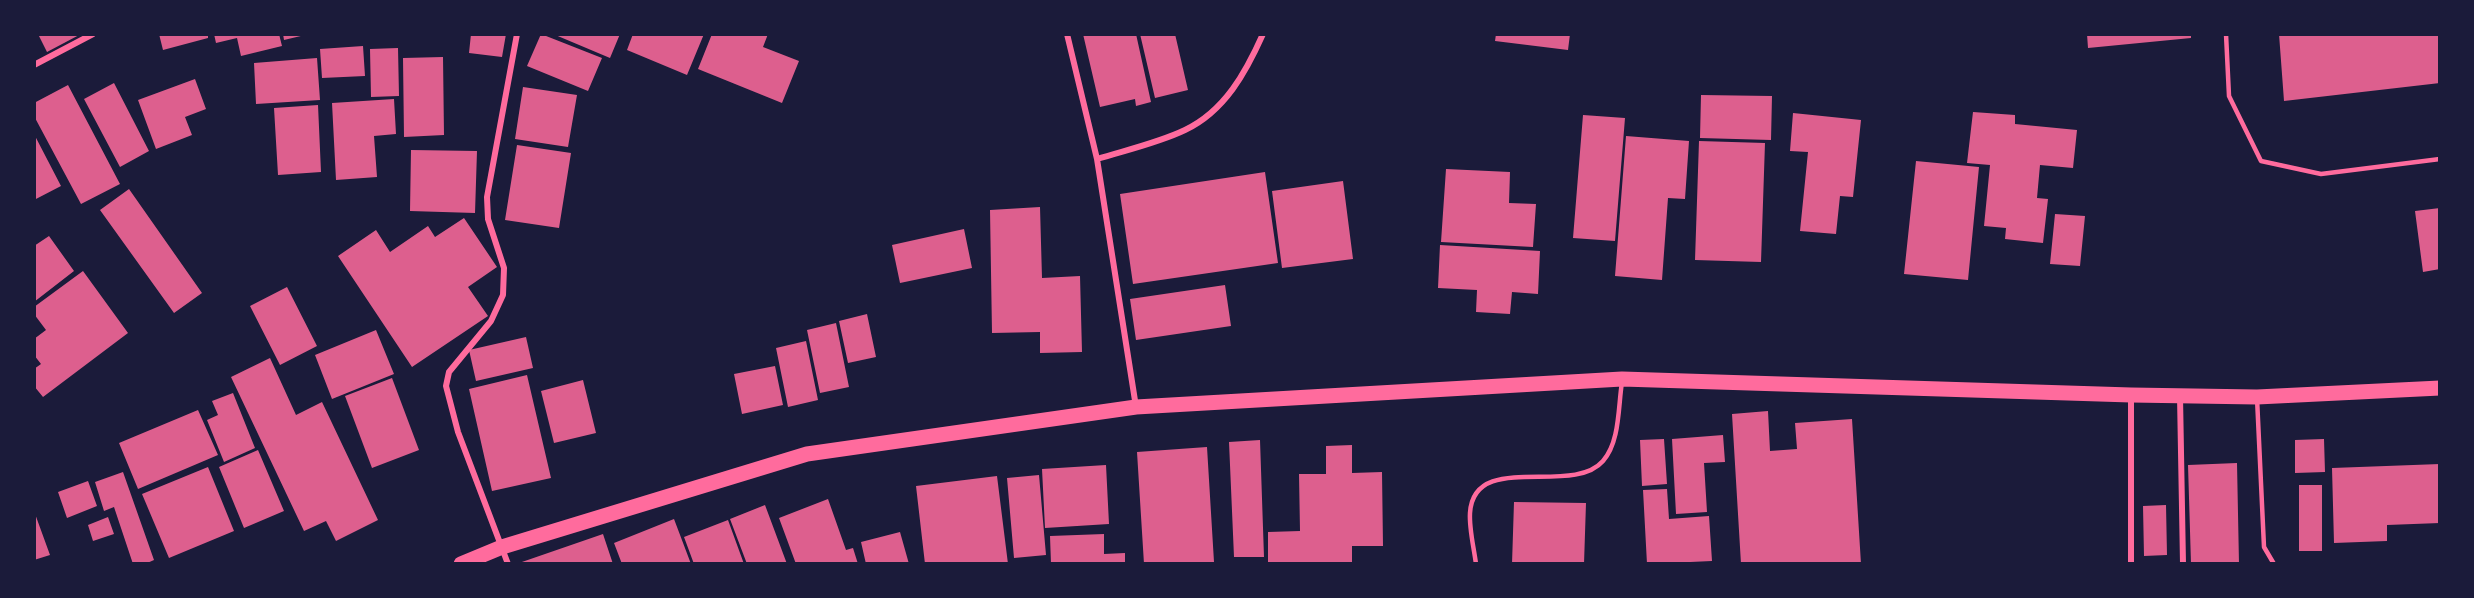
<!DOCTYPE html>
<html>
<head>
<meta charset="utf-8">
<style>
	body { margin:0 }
	#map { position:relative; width:2474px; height:598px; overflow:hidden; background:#1b1b3a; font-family:Cabin,sans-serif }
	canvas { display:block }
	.frame { position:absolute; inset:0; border:36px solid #1b1b3a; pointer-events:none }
</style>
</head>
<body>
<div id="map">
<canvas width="2474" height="598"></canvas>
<div class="frame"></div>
</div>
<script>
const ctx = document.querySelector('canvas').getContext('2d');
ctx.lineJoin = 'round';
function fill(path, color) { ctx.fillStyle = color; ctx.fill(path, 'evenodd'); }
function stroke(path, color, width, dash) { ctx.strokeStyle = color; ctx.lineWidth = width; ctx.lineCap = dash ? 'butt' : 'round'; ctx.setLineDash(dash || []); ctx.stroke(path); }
fill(new Path2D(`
	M38,34H81L47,52Z
	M159,34H208V38L163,50Z
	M214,34H279L282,46L241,56L237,38L216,43Z
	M283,34H305V35L284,40Z
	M471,34H506L502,57L469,53Z
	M541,34L602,58L588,91L527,66Z
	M553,34H620L610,58Z
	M633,34H704L687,75L627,50Z
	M712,34H768L763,47L799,61L782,103L698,69Z
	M1083,34H1136L1151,102L1136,106L1135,99L1100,107Z
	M1140,34H1175L1188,90L1155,98Z
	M1496,34H1570L1568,50L1495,41Z
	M2087,34H2191V38L2088,48Z
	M2279,34H2440V83L2284,101Z
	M363,46L365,76L322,78L320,49Z
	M398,48L399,96L371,97L370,49Z
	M443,57L444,135L404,137L403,58Z
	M317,58L320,100L256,104L254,63Z
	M195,79L206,109L185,117L192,135L156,149L138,100Z
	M114,83L149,151L120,167L84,99Z
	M68,85L120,184L81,204L34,116V103Z
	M523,87L577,95L568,147L515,139Z
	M1701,95L1772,96L1771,140L1700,138Z
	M394,99L396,134L374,136L377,177L336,180L332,103Z
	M318,105L321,172L278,175L274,108Z
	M1973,112L2015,115V124L2077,130L2073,168L2040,165L2037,198L2048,199L2043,243L2005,239L2006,228L1984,226L1990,165L1967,163Z
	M1793,113L1861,120L1853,197L1840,196L1836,234L1800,231L1808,152L1790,151Z
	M1583,115L1625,118L1615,241L1573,238Z
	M34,134L61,186L34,200Z
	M1626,136L1689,141L1685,199L1668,198L1662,280L1615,276Z
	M1699,141L1765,143L1761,262L1695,260Z
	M517,145L571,153L559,228L505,220Z
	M411,150L477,151L475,213L410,211Z
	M1916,161L1979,167L1968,280L1904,274Z
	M1446,169L1510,172L1509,203L1536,204L1533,247L1441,242Z
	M1265,172L1278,263L1133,284L1120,194Z
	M1343,181L1353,259L1282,268L1272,191Z
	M129,189L202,293L174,313L100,210Z
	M1040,207L1042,278L1080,276L1082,352L1040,353V332L992,333L990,210Z
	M2440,208V269L2423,272L2415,211Z
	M2055,214L2085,216L2080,266L2050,264Z
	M464,218L497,267L468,287L488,316L412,367L338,256L376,230L390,252L428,226L435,237Z
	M964,229L972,268L900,283L892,245Z
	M49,236L74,271L34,302V246Z
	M1440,245L1540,251L1538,294L1512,292L1510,314L1476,312L1477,290L1438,288Z
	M83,271L128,333L43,397L34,386V369L41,364L34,355V339L46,330L34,314V307Z
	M1225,285L1231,326L1136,340L1130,299Z
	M287,287L317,346L280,365L250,306Z
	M867,314L876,357L848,363L839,321Z
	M836,323L849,387L820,393L807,330Z
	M376,330L394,374L332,399L315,355Z
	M526,337L533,368L476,381L469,350Z
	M806,341L818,400L788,407L776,348Z
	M270,358L296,415L322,402L378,520L336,541L326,521L304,531L231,377Z
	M775,366L783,405L742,414L734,374Z
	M527,375L551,478L492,491L469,389Z
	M392,378L419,450L372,468L345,396Z
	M583,380L596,433L554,443L541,391Z
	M233,393L255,448L224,462L207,420L218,415L212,401Z
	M198,410L218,455L138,489L119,443Z
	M1768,411L1770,451L1797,449L1795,423L1852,419L1861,564H1741L1732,414Z
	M1723,435L1725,462L1704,463L1707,512L1676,514L1672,439Z
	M1664,439L1667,484L1642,486L1640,440Z
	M2324,439L2325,472L2295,473V440Z
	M1260,440L1264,557H1234L1229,442Z
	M1352,445V473L1382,472L1383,546H1352V564H1268V532L1300,531L1299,474H1326V446Z
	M1207,447L1214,562L1144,564L1137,452Z
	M258,450L284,511L244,528L219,467Z
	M2237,463L2239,564H2191L2188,465Z
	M2440,464V523L2387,525V541L2334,543L2332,468Z
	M1106,465L1109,524L1045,528L1042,469Z
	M208,467L234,531L169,558L142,494Z
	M123,472L154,560L145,564H133L114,507L104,511L95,482Z
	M1039,475L1046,555L1014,558L1007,478Z
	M997,476L1008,564H925L916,486Z
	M88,481L97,506L67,518L58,492Z
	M2299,485H2322V551H2299Z
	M1667,489L1669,519L1709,516L1712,561L1647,564L1643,490Z
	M828,499L846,550L853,548L858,564H796L779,518Z
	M1514,502L1586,503L1584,564H1512Z
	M765,505L787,564H747L730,519Z
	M2166,505L2167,555L2144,556L2143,506Z
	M34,511L50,555L34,560Z
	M108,517L114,534L93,541L88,525Z
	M674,519L691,564H622L614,543Z
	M728,520L744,564H694L684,537Z
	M900,532L909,564H866L861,542Z
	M603,534L613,564H519V563Z
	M1104,534V554L1125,553V564H1051L1050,536Z`), '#dd5f8e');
stroke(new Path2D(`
	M2226,34L2229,96L2261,161L2321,174L2440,159
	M2257,398L2264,547L2274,564
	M1476,564C1474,548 1469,529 1470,513C1474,450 1572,497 1603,461C1620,442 1618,407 1622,382`), '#ff6b9d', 4.5);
stroke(new Path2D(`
	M1067,34L1097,159L1136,407
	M34,65L93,34
	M1097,159C1126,150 1158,143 1185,130C1225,111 1246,72 1263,34
	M2131,396V564
	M2180,396L2183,564
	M508,564L458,432L446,386L449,372L491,321L503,295L504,268L488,219L487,197L517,34`), '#ff6b9d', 6);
stroke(new Path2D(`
	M461,564L502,547L807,454L1136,407L1622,379L2131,395L2257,397L2440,388`), '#ff6b9d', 15);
</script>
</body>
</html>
